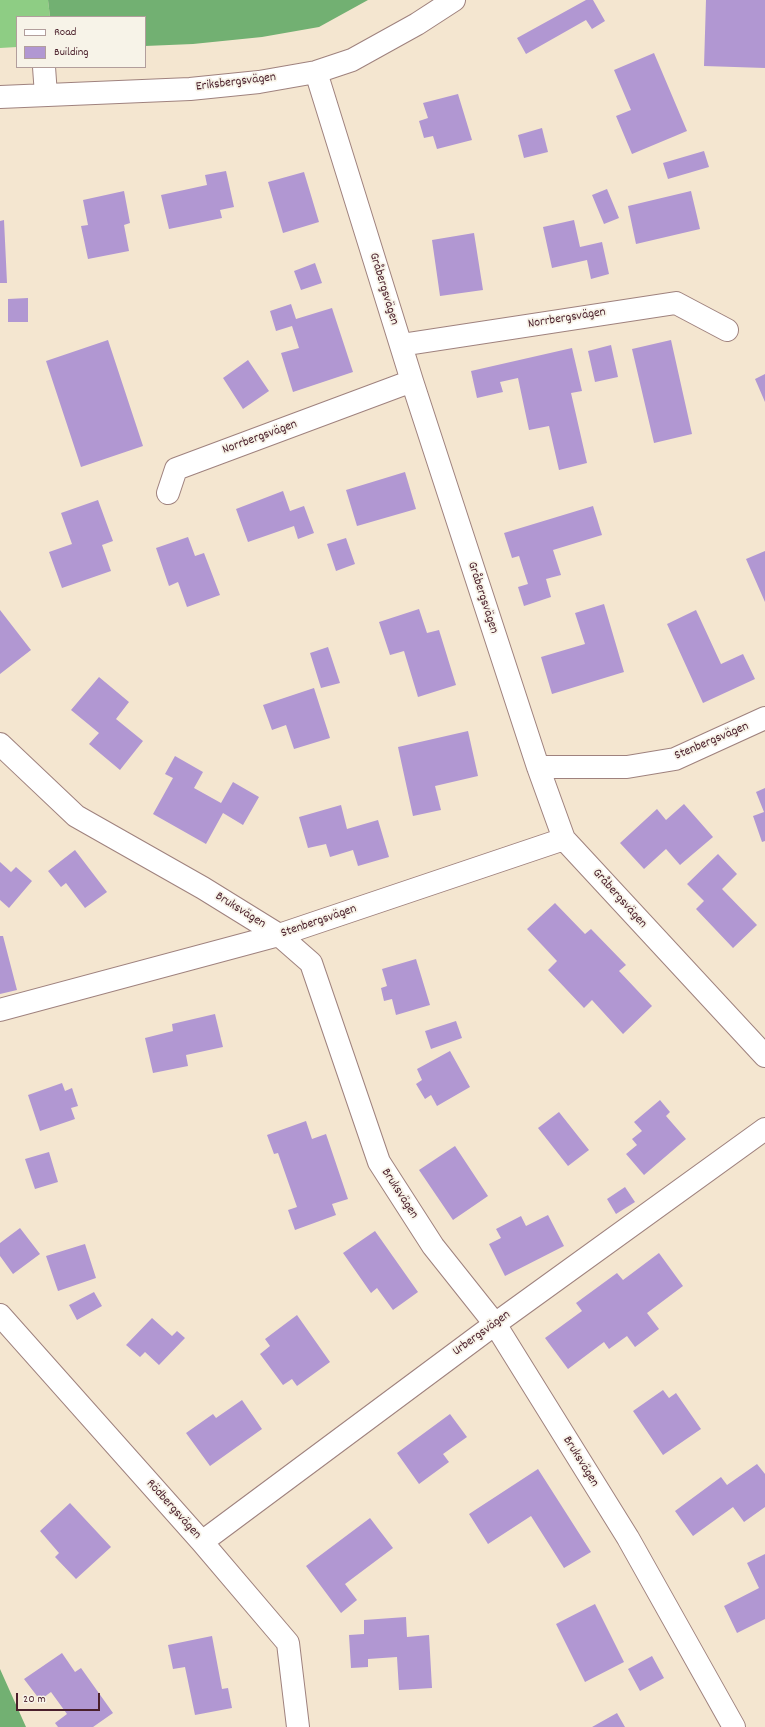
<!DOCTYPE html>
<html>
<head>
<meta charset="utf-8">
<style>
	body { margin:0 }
	#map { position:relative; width:765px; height:1727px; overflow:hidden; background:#f4e6d0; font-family:Dekko,sans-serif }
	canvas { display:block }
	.legend { position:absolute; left:16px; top:16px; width:130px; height:52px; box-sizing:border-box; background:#f7f3e8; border:1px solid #b29e9c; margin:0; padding:5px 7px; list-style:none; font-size:12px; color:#4a1f2b }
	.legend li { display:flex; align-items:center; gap:8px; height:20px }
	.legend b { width:20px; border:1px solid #b29e9c }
	.scale { position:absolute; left:16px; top:1693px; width:84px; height:18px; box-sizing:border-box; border:2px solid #4a1f2b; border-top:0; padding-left:5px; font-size:12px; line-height:14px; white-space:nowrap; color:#4a1f2b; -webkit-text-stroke:3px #f7f3e8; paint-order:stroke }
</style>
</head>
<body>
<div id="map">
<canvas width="765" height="1727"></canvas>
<ul class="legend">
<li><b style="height:5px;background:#fff"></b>Road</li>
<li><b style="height:11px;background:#b197d2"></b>Building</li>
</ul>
<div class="scale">20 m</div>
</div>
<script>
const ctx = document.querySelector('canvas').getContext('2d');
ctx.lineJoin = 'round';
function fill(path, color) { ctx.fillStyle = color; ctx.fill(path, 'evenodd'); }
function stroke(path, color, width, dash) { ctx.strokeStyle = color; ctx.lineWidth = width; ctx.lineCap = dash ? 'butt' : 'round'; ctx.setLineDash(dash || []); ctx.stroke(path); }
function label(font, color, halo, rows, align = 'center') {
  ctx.font = font + ' Dekko,sans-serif'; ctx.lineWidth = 3.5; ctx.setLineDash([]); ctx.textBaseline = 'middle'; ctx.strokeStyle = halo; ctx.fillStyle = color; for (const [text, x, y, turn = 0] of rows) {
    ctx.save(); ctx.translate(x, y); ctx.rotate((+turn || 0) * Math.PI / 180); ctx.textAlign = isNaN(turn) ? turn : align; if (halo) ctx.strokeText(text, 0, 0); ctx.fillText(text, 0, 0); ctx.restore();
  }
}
fill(new Path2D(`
	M0,0H48L50,17H17V47L0,48Z`), '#8ecd84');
fill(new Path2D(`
	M48,0H368L319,27L262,37L193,44L145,46V17H50Z
	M0,1669L26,1727H0Z`), '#72b072');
fill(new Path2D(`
	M586,0H593L605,21L592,29L586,20L526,54L517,38Z
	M706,0H765V68L704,66Z
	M654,53L687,131L632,154L616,116L631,110L614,70Z
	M458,94L472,140L437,149L433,136L424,138L419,121L428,118L423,103Z
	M542,128L548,152L524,158L518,135Z
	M704,151L709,167L668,179L663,163Z
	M226,171L234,207L220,210L222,218L169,229L161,195L207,185L205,175Z
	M304,172L319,222L283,233L268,182Z
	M607,189L619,218L604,224L592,195Z
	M124,191L130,223L124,225L129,251L88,259L81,226L88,225L83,200Z
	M691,191L700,229L636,244L628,206Z
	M4,220L7,283H0V221Z
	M574,220L580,247L602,242L609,274L591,279L587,260L552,268L543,227Z
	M474,233L483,290L440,296L432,240Z
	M315,263L322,283L301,290L294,271Z
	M28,298V322H8V299Z
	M291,304L296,319L332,308L353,372L293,392L281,353L299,348L292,326L276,331L270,311Z
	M108,340L143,446L81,467L46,361Z
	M671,340L692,434L654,443L632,349Z
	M611,345L618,377L595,382L588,351Z
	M572,348L582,391L571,393L587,463L559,470L549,426L529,430L518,378L500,382L503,392L477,398L471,371Z
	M248,360L269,391L243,409L223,378Z
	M765,374V402L755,379Z
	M405,472L416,509L357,526L346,490Z
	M283,491L290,511L304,506L314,533L298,539L294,526L248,542L236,509Z
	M98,500L113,541L102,545L111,571L62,588L49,552L72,544L61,513Z
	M593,506L602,535L553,550L561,575L546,579L551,597L524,606L518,587L528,584L519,556L512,558L504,533Z
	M188,537L195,556L204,553L220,595L187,607L178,582L169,586L156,548Z
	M346,538L355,564L336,571L327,544Z
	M765,551V602L746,559Z
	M604,604L624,672L552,694L541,657L585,644L575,613Z
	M419,609L427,633L439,630L456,685L418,697L404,651L390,655L379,622Z
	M0,610L31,650L0,674Z
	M696,610L721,664L743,654L755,679L703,703L667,624Z
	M328,647L340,683L321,688L310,653Z
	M99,677L129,702L116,719L143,741L120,770L89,744L99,733L71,710Z
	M314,688L330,738L294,749L286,725L272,730L263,705Z
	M468,731L478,776L435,786L441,810L413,816L398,747Z
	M175,756L203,772L194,788L221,803L233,782L259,797L243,825L223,813L206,844L153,814L173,778L165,774Z
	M765,788V841L762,842L753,816L764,812L756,792Z
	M684,804L713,837L680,865L666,849L644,869L620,843L657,809L666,820Z
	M341,805L347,829L378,820L389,857L358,866L353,850L330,857L326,844L308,848L299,817Z
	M75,850L107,892L85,908L66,883L61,887L48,871Z
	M718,854L737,874L722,889L757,925L733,948L696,909L704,901L687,884Z
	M0,862L11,872L16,867L32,881L9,908L0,900Z
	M555,903L585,934L591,929L626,965L619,971L652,1006L623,1034L592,1000L584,1008L548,970L557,961L527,929Z
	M0,936H3L17,990L0,994Z
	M416,959L430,1005L396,1015L392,999L384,1001L381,988L387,986L382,969Z
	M215,1014L223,1047L186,1055L188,1066L153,1073L145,1038L173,1031L172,1024Z
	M456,1021L462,1038L431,1049L425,1031Z
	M450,1051L470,1087L437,1106L431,1095L425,1099L416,1084L422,1080L417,1069Z
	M62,1083L65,1091L72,1088L78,1106L71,1108L75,1119L40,1131L28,1095Z
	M660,1100L670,1112L666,1116L686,1139L644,1175L626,1154L637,1145L632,1139L642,1131L634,1122Z
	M559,1112L589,1150L568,1166L538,1128Z
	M306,1121L312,1139L326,1134L348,1199L332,1204L336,1215L295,1230L288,1210L297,1207L278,1153L274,1154L267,1135Z
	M455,1146L488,1196L453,1220L419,1170Z
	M49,1152L58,1182L35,1189L25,1159Z
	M625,1187L635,1202L616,1214L607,1199Z
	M548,1215L564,1246L505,1276L489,1244L501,1238L496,1229L521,1216L526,1226Z
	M20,1228L40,1254L13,1274L0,1256V1243Z
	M375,1231L418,1292L393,1310L377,1288L371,1293L343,1253Z
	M85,1244L96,1278L58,1291L46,1256Z
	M659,1253L683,1286L647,1313L659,1329L635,1347L627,1336L609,1349L604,1342L568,1369L545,1338L582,1311L576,1303L617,1273L623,1280Z
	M94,1292L102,1306L77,1320L69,1305Z
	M297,1315L330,1362L297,1386L292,1379L283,1385L260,1354L270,1346L265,1339Z
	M152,1318L172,1336L177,1331L185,1338L159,1365L145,1352L140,1357L126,1345Z
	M663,1390L669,1398L676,1393L701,1429L663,1455L633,1411Z
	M242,1400L262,1429L210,1466L186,1433L213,1414L216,1418Z
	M450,1414L467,1437L443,1454L449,1462L419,1484L397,1453Z
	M757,1464L765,1474V1507L744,1522L733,1507L693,1536L675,1511L721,1477L727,1485Z
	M538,1469L591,1552L564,1568L531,1516L488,1544L469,1514Z
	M70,1503L111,1547L76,1579L55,1557L59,1553L40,1531Z
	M370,1518L393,1548L345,1584L357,1600L341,1613L306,1566Z
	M765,1554V1619L737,1633L724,1606L759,1588L747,1563Z
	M595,1604L624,1662L585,1682L556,1624Z
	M406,1617L407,1637L429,1635L432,1688L399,1690L397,1657L368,1659V1667L351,1668L349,1635L364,1634V1620Z
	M212,1636L222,1689L228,1688L232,1708L195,1715L185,1667L173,1669L168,1645Z
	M62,1653L75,1672L81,1668L113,1713L93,1727H58L55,1723L67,1714L51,1692L40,1700L24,1679Z
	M652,1656L664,1678L640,1691L628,1669Z
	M617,1713L625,1727H592Z`), '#b197d2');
const minor = new Path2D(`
	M44,67L46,95
	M316,72L412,381L538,767L564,839L765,1056
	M0,97L190,89L259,82L316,72L352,60L417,24L454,0
	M401,345L676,303L727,330
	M168,493L176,469L412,381
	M0,744L76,816L203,888L279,935L311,963L379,1162L433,1246L495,1324L628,1538L734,1727
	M538,767H627L675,759L765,718
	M0,1010L279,935L564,839
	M0,1315L202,1542L288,1643L298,1727
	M202,1542L495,1324L765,1129`);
stroke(minor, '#9f827e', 24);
stroke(minor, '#fff', 22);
label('13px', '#4a1f2b', '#f7f3e8', [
	["Eriksbergsvägen",236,83,-7],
	["Gråbergsvägen",383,289,73],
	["Norrbergsvägen",567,319,-9],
	["Norrbergsvägen",260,438,-20],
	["Gråbergsvägen",482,598,72],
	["Stenbergsvägen",712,742,-23],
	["Gråbergsvägen",619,899,48],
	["Bruksvägen",240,911,32],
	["Stenbergsvägen",319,922,-19],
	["Bruksvägen",399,1194,57],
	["Urbergsvägen",482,1334,-36],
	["Bruksvägen",580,1462,58],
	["Rödbergsvägen",173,1510,48]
]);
</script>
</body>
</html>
